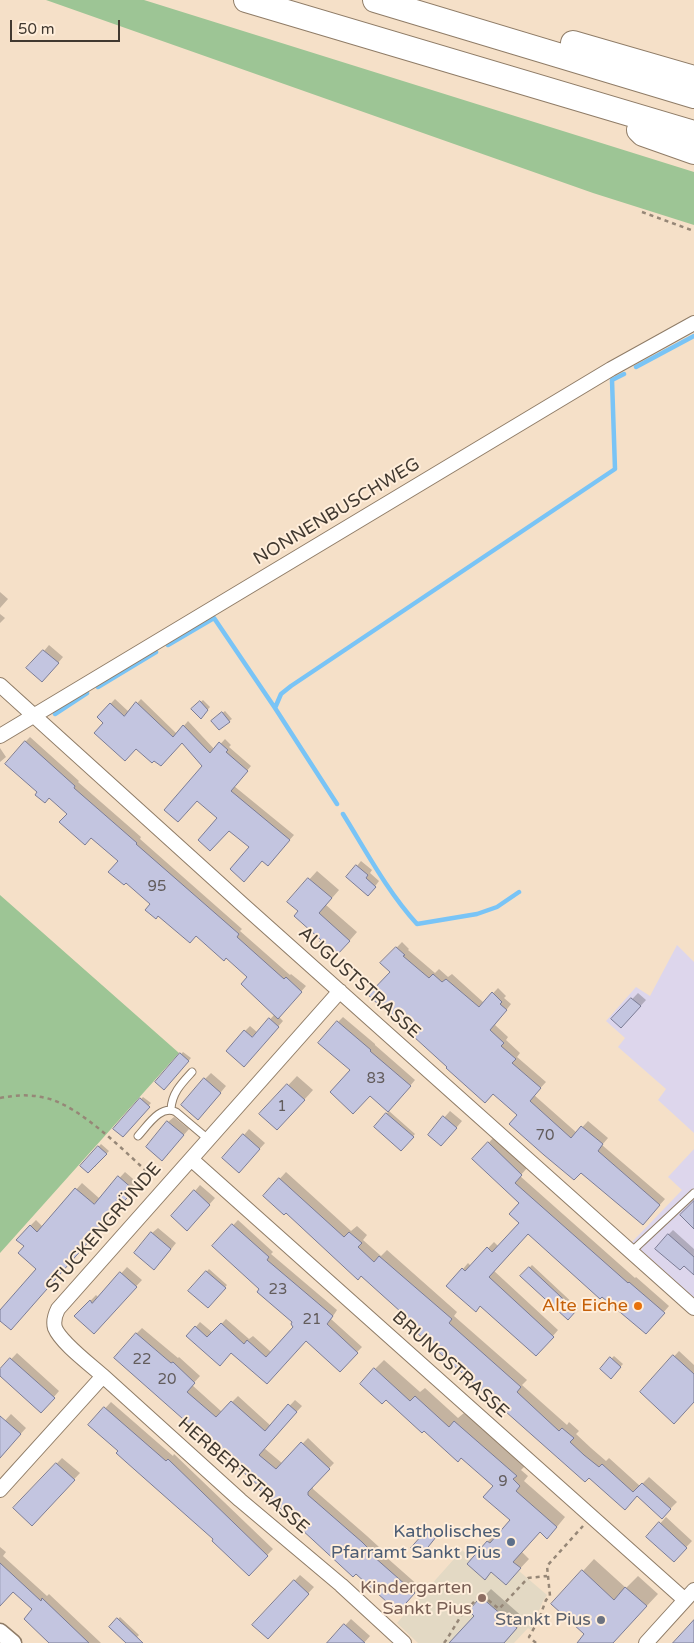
<!DOCTYPE html>
<html>
<head>
<meta charset="utf-8">
<style>
	body { margin:0 }
	#map { position:relative; width:694px; height:1643px; overflow:hidden; background:#f5e0c8; font-family:"Varela Round",sans-serif }
	canvas { display:block }
	.scale { position:absolute; left:10px; top:20px; width:110px; height:22px; box-sizing:border-box; border:2px solid #413930; border-top:0; padding-left:6px; font-size:15px; line-height:18px; white-space:nowrap; color:#413930; -webkit-text-stroke:4px #ffeedb; paint-order:stroke }
</style>
</head>
<body>
<div id="map">
<canvas width="694" height="1643"></canvas>
<div class="scale">50 m</div>
</div>
<script>
const ctx = document.querySelector('canvas').getContext('2d');
ctx.lineJoin = 'round';
function fill(path, color) { ctx.fillStyle = color; ctx.fill(path, 'evenodd'); }
function stroke(path, color, width, dash) { ctx.strokeStyle = color; ctx.lineWidth = width; ctx.lineCap = dash ? 'butt' : 'round'; ctx.setLineDash(dash || []); ctx.stroke(path); }
function label(font, color, halo, rows, align = 'center') {
  ctx.font = font + ' "Varela Round",sans-serif'; ctx.lineWidth = 4; ctx.setLineDash([]); ctx.textBaseline = 'middle'; ctx.strokeStyle = halo; ctx.fillStyle = color; for (const [text, x, y, turn = 0] of rows) {
    ctx.save(); ctx.translate(x, y); ctx.rotate((+turn || 0) * Math.PI / 180); ctx.textAlign = isNaN(turn) ? turn : align; if (halo) ctx.strokeText(text, 0, 0); ctx.fillText(text, 0, 0); ctx.restore();
  }
}
fill(new Path2D(`
	M677,945L694,962V1133L658,1100L666,1089L618,1047L625,1038L606,1021L636,987L650,996Z
	M694,1149V1298L632,1242L682,1190L668,1177Z`), '#ddd6ec');
fill(new Path2D(`
	M462,1550L474,1561L470,1567L484,1579L491,1572L506,1585L519,1571L547,1595L543,1601L531,1630L528,1628L514,1643H418L397,1623Z`), '#e3d9c4');
fill(new Path2D(`
	M46,0H144L694,172V225L593,193Z
	M0,895L179,1053L0,1253Z`), '#9dc595');
fill(new Path2D(`
	M0,592L8,599L0,608Z
	M0,614L5,618L0,623Z
	M49,645L63,657L48,675L44,651Z
	M115,699L129,712L141,699L177,734L188,721L215,750L225,739L231,745L229,747L251,766L234,786L294,835L272,860L251,847L218,817L203,766L183,741L105,723L98,717Z
	M203,700L210,707L201,717L193,709Z
	M225,711L232,719L229,721L216,718Z
	M30,737L79,781L78,782L141,837L140,839L242,929L240,931L290,975L291,974L306,986L279,1017L283,1021L249,1060L245,1031L250,1026L258,1033L274,1015L249,977L226,957L151,904L119,861L49,797L39,792L25,742Z
	M0,748L6,757L0,762Z
	M361,861L372,870L370,873L379,881L373,889L357,866Z
	M317,871L339,890L326,905L357,932L344,947L323,940L300,911L289,902Z
	M402,942L409,949L408,950L435,973L439,969L448,977L452,974L484,1003L498,988L506,996L504,998L511,1004L495,1025L508,1037L506,1040L520,1053L517,1057L546,1082L534,1095L577,1133L588,1121L608,1138L602,1145L665,1199L648,1218L519,1115L391,971L382,963Z
	M638,993L646,1000L627,1021L613,1019Z
	M343,1017L375,1044V1045L415,1080L394,1105L352,1070L338,1022Z
	M183,1052L191,1058L164,1089L156,1082Z
	M211,1073L226,1086L204,1113L205,1079Z
	M297,1076L313,1090L286,1120L261,1114Z
	M143,1097L151,1103L123,1135L115,1128Z
	M389,1111L415,1134L401,1149L376,1126Z
	M450,1111L462,1121L447,1139L429,1135Z
	M174,1117L189,1129L168,1153V1122Z
	M249,1129L265,1143L245,1165L244,1135Z
	M494,1137L527,1168L520,1176L635,1278L636,1277L669,1306L651,1327L528,1232L493,1270L558,1330L542,1349L463,1269L468,1263L471,1266L494,1242L499,1247L521,1223V1203L474,1159Z
	M101,1144L109,1151L97,1164L95,1167L82,1166Z
	M125,1172L139,1184L16,1323L0,1319V1311L38,1269L26,1246L30,1226L36,1220L43,1227L82,1183L100,1199Z
	M286,1172L351,1231L357,1226L367,1235L363,1240L381,1256L387,1250L457,1312L454,1316L527,1380L522,1385L567,1425L569,1422L579,1431L576,1434L591,1448L606,1461L609,1458L640,1486L649,1477L677,1502L669,1510L637,1495L625,1508L413,1321L286,1211L265,1195Z
	M200,1185L215,1198L193,1223L195,1191Z
	M238,1220L273,1252L271,1254L337,1310L331,1319L362,1347L340,1370L306,1340L272,1378L232,1352L188,1336L200,1322L213,1333L226,1319L249,1339L253,1336L271,1352L295,1326L294,1322L261,1289L214,1246Z
	M158,1228L176,1243L160,1263L152,1233Z
	M673,1230L694,1249V1274L668,1235Z
	M532,1265L578,1308L568,1319L522,1276Z
	M127,1267L142,1280L99,1326L76,1316L96,1295L99,1298Z
	M209,1269L227,1285L208,1307L190,1291Z
	M142,1328L178,1358L179,1357L200,1376L192,1385L222,1412L238,1396L271,1426L295,1400L302,1406L264,1448L283,1464L308,1438L334,1463L313,1485V1489L367,1536L379,1547L377,1549L420,1587L404,1605L303,1527L262,1487L136,1334Z
	M679,1351L694,1365V1400L642,1392Z
	M17,1353L59,1391L47,1405L0,1374V1371Z
	M614,1356L623,1364L611,1377L601,1369Z
	M384,1360L420,1392L425,1388L458,1418L464,1413L525,1466L521,1470L528,1476L524,1481L565,1517L556,1528L540,1531L522,1552L529,1559L515,1574L492,1570L468,1564L488,1541L497,1532L499,1535L512,1520L495,1486L375,1369Z
	M111,1402L173,1456L174,1454L273,1549L249,1574L215,1539L90,1425Z
	M11,1414L26,1428L0,1457V1426Z
	M62,1458L80,1473L32,1524L15,1508Z
	M666,1517L692,1541L674,1560L648,1537Z
	M430,1528L438,1534L423,1552L413,1548Z
	M0,1547L6,1552L3,1556L47,1596L49,1594L101,1643H52L34,1609L13,1590L0,1595Z
	M594,1559L626,1588L638,1576L658,1594L612,1643H578L586,1634L583,1571Z
	M300,1575L314,1587L273,1632L254,1625Z
	M491,1589L525,1619L504,1643H451L475,1615L470,1611Z
	M120,1617L139,1635L131,1643H128L110,1627Z
	M351,1619L370,1636L364,1643H329Z`), '#0003');
stroke(new Path2D(`
	M636,367L694,336
	M168,645L214,618L275,708L337,804
	M98,687L156,652
	M275,708L281,694L291,686L615,469L612,380L624,374
	M55,714L87,693
	M343,814C366,851 387,891 417,924L477,914L497,907L519,892`), '#79c4f6', 4.5);
const building = new Path2D(`
	M43,650L59,663L42,682L26,668Z
	M200,701L208,710L201,719L191,709Z
	M136,702L173,737L183,725L210,753L219,742L228,750L226,752L248,771L231,791L290,840L268,866L262,861L244,882L230,869L249,847L229,831L210,851L198,840L217,818L197,801L178,822L164,810L202,766L182,743L161,766L154,761L152,763L136,749L125,761L94,733L103,723L97,717L110,703L124,716Z
	M222,712L230,722L219,730L211,721Z
	M25,741L75,786L74,788L137,843L136,844L239,934L237,937L284,979L286,977L302,992L278,1019L241,984L247,977L226,958L224,961L196,936L190,943L158,916L156,919L145,910L150,904L126,883L124,885L108,872L118,861L91,838L85,845L59,822L67,814L49,798L45,803L35,795L37,792L5,764Z
	M356,865L368,875L366,878L376,887L368,896L346,877Z
	M308,878L332,898L319,913L350,941L336,956L319,942L321,940L294,916L298,911L287,902Z
	M396,947L405,955L403,956L429,978L433,974L442,982L446,979L479,1007L492,992L502,1002L500,1004L507,1010L490,1030L504,1043L501,1046L516,1059L512,1063L541,1088L530,1101L571,1138L581,1126L603,1144L598,1151L660,1205L643,1225L581,1173L574,1180L544,1155L509,1124L517,1115L493,1094L485,1103L446,1068L447,1067L368,995L390,972L380,963Z
	M631,998L641,1006L621,1028L611,1019Z
	M269,1018L279,1027L244,1067L226,1051L244,1030L252,1037Z
	M337,1021L371,1050L370,1051L411,1086L388,1112L370,1096L353,1114L330,1092L350,1070L318,1043Z
	M180,1053L189,1061L164,1090L155,1082Z
	M204,1078L221,1093L198,1120L181,1105Z
	M287,1084L305,1100L277,1130L259,1114Z
	M140,1098L150,1107L123,1137L113,1129Z
	M386,1113L414,1137L401,1151L374,1127Z
	M443,1116L457,1128L441,1146L428,1135Z
	M167,1121L184,1135L162,1161L146,1147Z
	M243,1134L260,1149L239,1173L222,1158Z
	M488,1142L522,1175L515,1183L628,1283L629,1282L665,1313L646,1334L602,1297L600,1299L528,1234L489,1277L554,1337L536,1356L480,1306L476,1312L446,1286L462,1268L465,1271L487,1247L492,1252L519,1223L509,1214L519,1203L472,1159Z
	M98,1146L107,1154L88,1173L80,1166Z
	M118,1176L134,1190L11,1330L0,1321V1310L36,1269L18,1253L24,1246L16,1240L30,1225L37,1232L75,1188L94,1204Z
	M279,1178L344,1237L349,1232L362,1243L358,1247L374,1262L379,1256L452,1319L449,1323L521,1387L517,1392L559,1431L562,1428L574,1438L570,1442L584,1455L599,1467L602,1464L633,1492L642,1483L671,1509L662,1519L637,1496L625,1510L589,1478L585,1482L408,1325L411,1321L361,1276L358,1280L286,1213L284,1215L263,1196Z
	M194,1190L210,1205L187,1231L171,1216Z
	M694,1201V1229L680,1215Z
	M232,1224L269,1257L267,1260L333,1316L327,1324L358,1353L340,1372L306,1341L267,1384L231,1353L220,1366L186,1336L195,1326L207,1337L221,1323L244,1344L247,1340L266,1357L293,1327L291,1324L292,1322L257,1292L259,1289L212,1246Z
	M151,1232L171,1249L154,1270L134,1253Z
	M668,1234L694,1257V1275L684,1266L680,1270L655,1249Z
	M529,1267L576,1311L568,1320L520,1276Z
	M206,1271L226,1288L208,1308L188,1291Z
	M120,1272L137,1287L94,1334L74,1316L90,1300L92,1303Z
	M136,1333L171,1363L173,1362L195,1383L187,1392L216,1417L231,1401L265,1431L288,1404L297,1412L259,1455L276,1469L301,1442L330,1469L308,1492V1495L362,1542L374,1554L373,1556L415,1593L398,1612L356,1574L353,1577L300,1528L301,1527L259,1489L260,1487L114,1358Z
	M673,1355L694,1374V1402L674,1424L640,1392Z
	M610,1357L621,1367L611,1379L600,1369Z
	M10,1358L55,1398L41,1413L0,1376V1369Z
	M374,1368L410,1401L415,1396L449,1427L454,1421L517,1476L513,1479L520,1486L516,1491L557,1527L547,1539L540,1532L513,1562L521,1568L506,1585L491,1572L485,1580L467,1564L487,1541L490,1543L510,1520L483,1497L493,1486L461,1458L458,1462L424,1431L422,1433L386,1400L382,1404L360,1384Z
	M104,1407L166,1461L168,1459L268,1556L249,1576L212,1541L213,1539L126,1462L116,1453L118,1451L88,1425Z
	M0,1416L21,1434L0,1458Z
	M56,1463L75,1480L32,1526L13,1508Z
	M659,1522L687,1548L674,1562L646,1537Z
	M427,1530L436,1537L421,1556L411,1548Z
	M0,1563L41,1601L42,1598L89,1643H49L24,1619L32,1609L13,1592L0,1606Z
	M582,1570L614,1600L625,1587L647,1606L613,1643H577L584,1634L551,1604Z
	M294,1580L309,1594L268,1639L252,1625Z
	M481,1597L517,1628L504,1643H449L474,1616L469,1611Z
	M117,1618L143,1643H126L109,1627Z
	M694,1620V1643H673Z
	M344,1624L365,1643H327Z`);
fill(building, '#c3c5e0');
stroke(building, '#7b7c95', 1);
const service = new Path2D(`
	M171,1109C172,1093 181,1084 192,1072
	M138,1136C148,1125 161,1104 176,1112L208,1139
	M631,1252L694,1193`);
const minor = new Path2D(`
	M0,685L242,904L694,1308
	M0,736L611,369L694,323
	M191,1159L685,1600
	M103,1376L240,1500L341,1585L404,1643
	M0,1490L103,1376C91,1365 61,1343 55,1328C53,1321 55,1315 58,1309L340,991
	M646,1643L694,1590`);
const tertiary = new Path2D(`
	M0,1632L13,1643`);
const motorway = new Path2D(`
	M246,0L694,133
	M375,0L694,96
	M573,43L694,78
	M639,130L643,134L694,152`);
stroke(service, '#8f7c67', 9);
stroke(minor, '#8f7c67', 16);
stroke(tertiary, '#8f7c67', 19);
stroke(motorway, '#8f7c67', 26);
stroke(new Path2D(`
	M642,212L694,231
	M0,1098C16,1095 30,1094 46,1098C81,1106 127,1154 155,1179
	M444,1643L447,1639L467,1606L472,1604L481,1594L499,1609L528,1578L547,1576
	M536,1643L529,1637L539,1619L546,1600L550,1596L547,1566L583,1526`), '#968777', 2.5, [4, 4]);
stroke(service, '#fff', 7);
stroke(minor, '#fff', 14);
stroke(tertiary, '#fff', 16);
stroke(motorway, '#fff', 24);
for (const [x, y, r, color] of [
	[638,1306,5,"#e8710a"],
	[511,1542,5,"#5c6f8a"],
	[482,1598,5,"#8d6e63"],
	[601,1620,5,"#6b7280"]
]) { const dot = new Path2D(); dot.arc(x, y, r, 0, 2 * Math.PI); ctx.fillStyle = color; ctx.fill(dot); stroke(dot, '#ffeedb', 2); }
label('15px', '#625c5c', null, [
	["95",157,887],
	["83",376,1079],
	["1",282,1107],
	["70",545,1136],
	["23",278,1290],
	["21",312,1320],
	["22",142,1360],
	["20",167,1380],
	["9",503,1482]
]);
label('18px', '#413930', '#ffeedb', [
	["NONNENBUSCHWEG",337,512,-31],
	["AUGUSTSTRASSE",359,983,42],
	["STUCKENGRÜNDE",104,1228,-49],
	["BRUNOSTRASSE",450,1365,42],
	["HERBERTSTRASSE",243,1476,41]
]);
label('18px', '#c56008', '#ffeedb', [
	["Alte Eiche",628,1306]
], 'right');
label('18px', '#4e5e75', '#ffeedb', [
	["Katholisches",501,1532],
	["Pfarramt Sankt Pius",501,1553]
], 'right');
label('18px', '#785e54', '#ffeedb', [
	["Kindergarten",472,1588],
	["Sankt Pius",472,1609]
], 'right');
label('18px', '#5b616d', '#ffeedb', [
	["Stankt Pius",591,1620]
], 'right');
</script>
</body>
</html>
